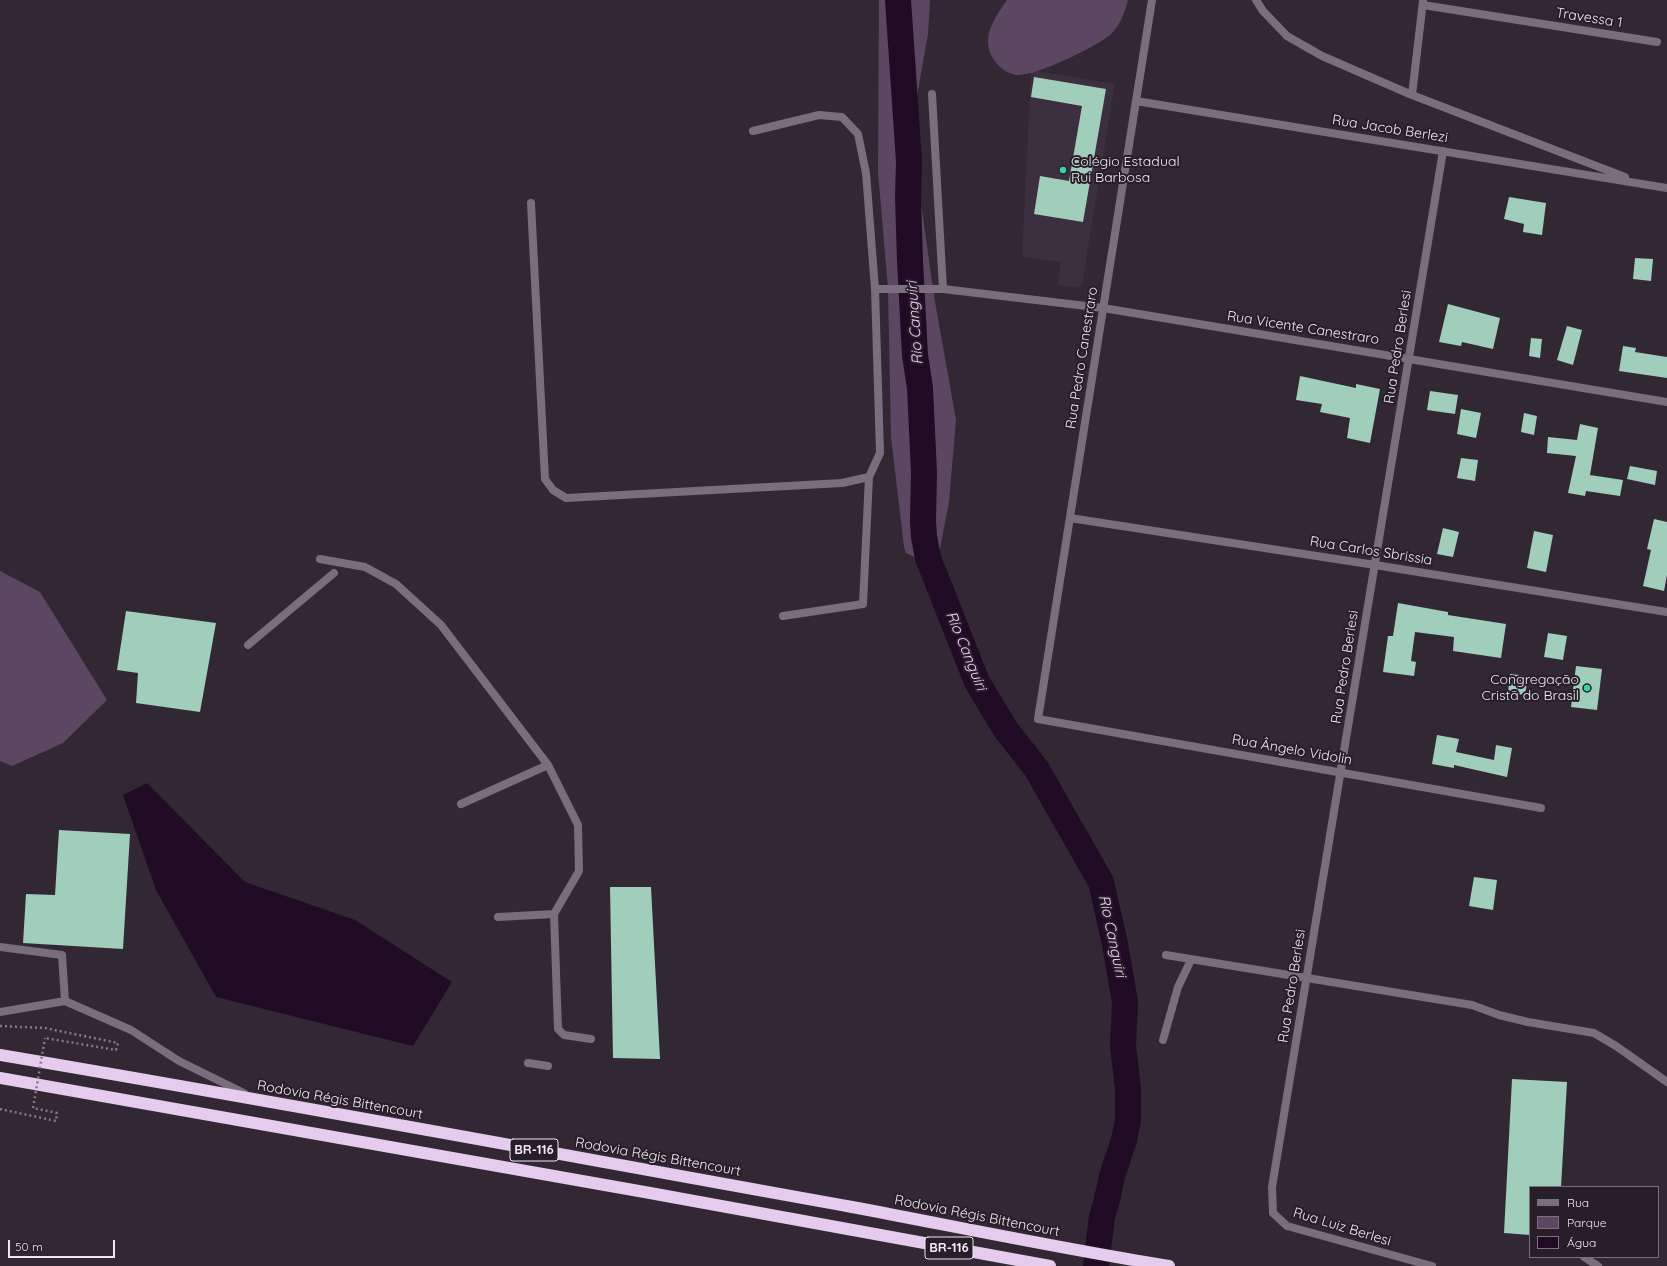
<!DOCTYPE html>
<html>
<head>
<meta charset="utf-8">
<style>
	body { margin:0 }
	#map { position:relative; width:1667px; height:1266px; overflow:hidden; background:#312833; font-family:Quicksand,sans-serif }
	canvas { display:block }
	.legend { position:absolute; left:1529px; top:1186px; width:130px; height:72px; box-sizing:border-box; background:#271e29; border:1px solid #776f79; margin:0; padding:5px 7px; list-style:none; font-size:12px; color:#eee8f0 }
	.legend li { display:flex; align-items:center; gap:8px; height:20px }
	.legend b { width:20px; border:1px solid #776f79 }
	.scale { position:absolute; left:8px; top:1240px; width:107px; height:18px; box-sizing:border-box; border:2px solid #eee8f0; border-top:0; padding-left:5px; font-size:12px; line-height:14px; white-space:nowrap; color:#eee8f0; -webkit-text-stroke:3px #271e29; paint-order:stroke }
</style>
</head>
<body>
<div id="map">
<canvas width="1667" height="1266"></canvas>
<ul class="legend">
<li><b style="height:5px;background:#786e7c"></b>Rua</li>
<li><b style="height:11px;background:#5c4762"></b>Parque</li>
<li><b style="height:11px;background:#1f0c24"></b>Água</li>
</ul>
<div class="scale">50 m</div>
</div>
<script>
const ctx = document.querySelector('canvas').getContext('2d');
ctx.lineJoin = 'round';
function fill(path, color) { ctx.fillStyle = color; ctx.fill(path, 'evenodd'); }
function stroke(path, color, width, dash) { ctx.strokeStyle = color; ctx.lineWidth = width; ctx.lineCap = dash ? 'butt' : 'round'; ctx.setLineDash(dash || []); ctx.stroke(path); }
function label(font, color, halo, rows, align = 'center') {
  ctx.font = font + ' Quicksand,sans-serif'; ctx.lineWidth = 4; ctx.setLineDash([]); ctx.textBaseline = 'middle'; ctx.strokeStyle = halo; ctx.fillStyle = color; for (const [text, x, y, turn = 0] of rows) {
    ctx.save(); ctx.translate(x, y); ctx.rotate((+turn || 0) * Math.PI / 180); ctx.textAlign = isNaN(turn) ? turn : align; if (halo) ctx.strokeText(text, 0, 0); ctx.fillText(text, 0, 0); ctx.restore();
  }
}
fill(new Path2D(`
	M1031,70L1115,84L1082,285L1077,288L1058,285L1061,262L1022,257Z`), '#3c2f40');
fill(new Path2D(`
	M879,0H930L928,34L915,107L913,130L915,160L934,296L956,420L949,502L937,564L927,563L906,553L904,547L891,437L888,288L878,172Z
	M1007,0H1128C1125,12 1120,26 1110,35C1096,47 1034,77 1016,75C1007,73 999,68 994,60C980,38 994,19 1007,0Z
	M0,571L40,592L107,700L63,743L12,766L0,761Z`), '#5c4762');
fill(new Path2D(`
	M147,783L245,882L355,920L452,982L413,1046L216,997L156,890L123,795Z`), '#1f0c24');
stroke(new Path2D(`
	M898,0L909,161L908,197L910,261L915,355L920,388L924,473L923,521L924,537L928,558L977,682L1006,730L1036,768L1101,882L1115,944L1125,1002L1123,1046L1128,1089V1120L1124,1140L1112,1176L1106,1204L1102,1216L1096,1266`), '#1f0c24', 26);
fill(new Path2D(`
	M1034,77L1106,89L1083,222L1034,214L1040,176L1069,181L1082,106L1031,97Z
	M1509,197L1546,203L1542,235L1523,232L1524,224L1504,219Z
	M1635,258L1653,259L1651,281L1633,279Z
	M1448,304L1500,318L1493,349L1462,342L1461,346L1439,342Z
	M1567,326L1582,330L1573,365L1557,360Z
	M1531,338L1542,339L1540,358L1529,356Z
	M1623,346L1636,348L1635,352L1667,357V378L1619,371Z
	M1300,376L1356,388V384L1380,389L1370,443L1347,438L1350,418L1320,412L1322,404L1296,400Z
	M1430,391L1458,395L1455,414L1427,410Z
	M1461,409L1481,413L1476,438L1457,434Z
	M1524,413L1537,416L1534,435L1521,432Z
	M1580,424L1598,428L1590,475L1623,480L1620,496L1586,491L1585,496L1568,493L1576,456L1547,453L1548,437L1577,440Z
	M1461,458L1478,460L1475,481L1457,478Z
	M1630,466L1657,471L1655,485L1627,479Z
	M1654,519L1667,522V575L1664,591L1643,586L1651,550L1647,549Z
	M1443,528L1459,532L1453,557L1437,554Z
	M1534,531L1553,535L1546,572L1527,568Z
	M1398,603L1448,612V615L1506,624L1501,658L1453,651L1454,637L1415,632L1411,661L1416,662L1414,676L1383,672L1388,636H1393Z
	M126,611L216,623L200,712L136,703L138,673L117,670Z
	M1548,633L1567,636L1563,660L1544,657Z
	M1576,666L1602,669L1597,710L1571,707Z
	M1510,674L1528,676L1525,695L1508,693Z
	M1437,735L1459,739L1456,752L1494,760L1496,745L1512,748L1507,777L1454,765V768L1432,764Z
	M59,830L130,834L123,949L23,943L26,894L55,895Z
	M1474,877L1497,880L1493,910L1469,906Z
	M610,887H651L660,1059L613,1058Z
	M1512,1079L1567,1082L1561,1187H1530V1235L1504,1233Z`), '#a1cdbb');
stroke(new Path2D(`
	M0,1026L45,1028L118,1043L116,1050L45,1038
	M0,1109L56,1121L57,1113L33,1108`), '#837b85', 2.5, [2, 3]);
stroke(new Path2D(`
	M531,203L545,479L553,490L566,498L842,483L869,477L880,453L875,289L866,173L858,134L842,117L819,115L753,131
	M875,289H943
	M320,559L365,567L396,584L441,625L548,765L578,825L579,871L554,914
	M783,616L863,604L869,477
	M248,645L334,573
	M461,804L548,765
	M498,917L554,914L558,1029L564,1035L591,1039
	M0,947L62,955L65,1001
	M1307,978L1472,1005L1499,1015L1528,1022L1594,1033L1616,1046L1667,1082
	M0,1012L65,1001L131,1030L179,1061L244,1093
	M528,1063L548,1066
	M1584,1257L1598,1266`), '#786e7c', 8);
stroke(new Path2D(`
	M1152,0L1038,719L1541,808
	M1256,0L1263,11L1287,36L1322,56L1412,95L1625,177
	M1423,5L1657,42
	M932,94L943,289L1103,308L1667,402
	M1412,95L1423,1
	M1136,101L1667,188
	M1070,518L1375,565L1667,612
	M1166,955L1307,978
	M1163,1040L1178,987L1191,960
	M1432,1266L1287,1226L1273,1213L1272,1187L1443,151`), '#786e7c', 8);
stroke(new Path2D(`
	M0,1055C285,1103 568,1156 852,1207C958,1227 1063,1249 1169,1266
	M0,1078L650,1193L1050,1266`), '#e5cbed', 12);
stroke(new Path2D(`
	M33,1108L45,1038`), '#837b85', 2.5, [2, 3]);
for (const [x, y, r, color] of [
	[1063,170,4,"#36d4a7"],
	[1587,688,4,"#36d4a7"]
]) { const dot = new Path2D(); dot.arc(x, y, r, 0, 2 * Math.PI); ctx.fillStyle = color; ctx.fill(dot); stroke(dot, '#271e29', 1.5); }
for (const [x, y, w] of [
	[534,1150,48],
	[949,1248,48]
]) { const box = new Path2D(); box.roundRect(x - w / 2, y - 11, w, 22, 3); ctx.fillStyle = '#271e29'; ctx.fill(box); stroke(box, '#eee8f0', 1); }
label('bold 13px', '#eee8f0', null, [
	["BR-116",534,1150],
	["BR-116",949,1248]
]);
label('14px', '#eee8f0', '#271e29', [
	["Travessa 1",1589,18,9],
	["Rua Jacob Berlezi",1390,129,9],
	["Rua Vicente Canestraro",1303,328,9],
	["Rua Pedro Berlesi",1398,347,-81],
	["Rua Pedro Canestraro",1082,358,-81],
	["Rua Carlos Sbrissia",1371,551,9],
	["Rua Pedro Berlesi",1345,667,-81],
	["Rua Ângelo Vidolin",1292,750,10],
	["Rua Pedro Berlesi",1292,986,-81],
	["Rodovia Régis Bittencourt",340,1100,10],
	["Rodovia Régis Bittencourt",658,1157,10],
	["Rodovia Régis Bittencourt",977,1216,11],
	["Rua Luiz Berlesi",1342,1227,17]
]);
label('14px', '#eee8f0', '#271e29', [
	["Colégio Estadual",1071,162],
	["Rui Barbosa",1071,178],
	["Congregação",1579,680,"right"],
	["Cristã do Brasil",1579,696,"right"]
], 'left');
label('italic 15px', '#f1d1fb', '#271e29', [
	["Rio Canguiri",915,323,-94],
	["Rio Canguiri",966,651,68],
	["Rio Canguiri",1112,936,78]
]);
</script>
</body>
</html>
